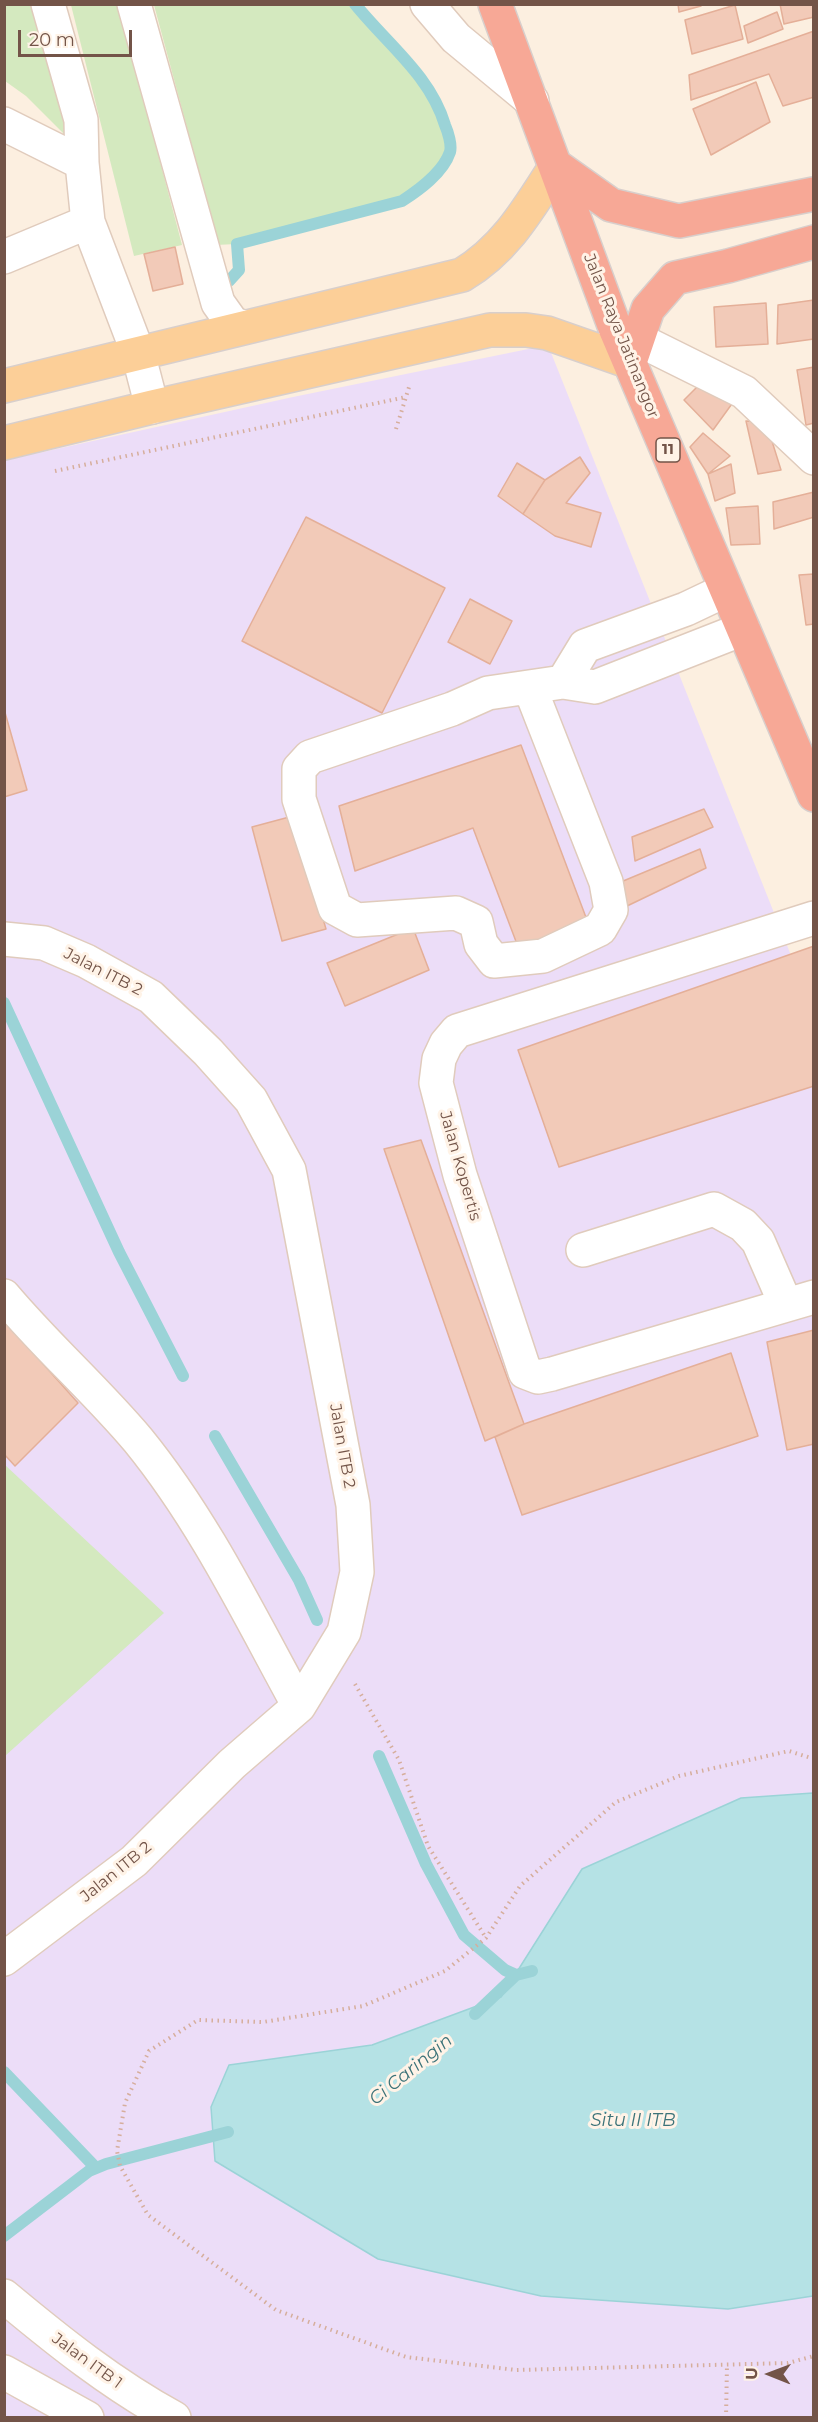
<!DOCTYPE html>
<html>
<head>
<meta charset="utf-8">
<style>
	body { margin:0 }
	#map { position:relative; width:818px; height:2422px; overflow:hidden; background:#fcefe0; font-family:Montserrat,sans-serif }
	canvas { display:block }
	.frame { position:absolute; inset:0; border:6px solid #735448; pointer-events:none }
	.north { position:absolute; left:740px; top:2344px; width:60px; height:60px; -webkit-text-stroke:4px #fff3e7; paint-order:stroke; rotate:271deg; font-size:16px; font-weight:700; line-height:24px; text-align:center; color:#735448 }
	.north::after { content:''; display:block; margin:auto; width:21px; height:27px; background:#735448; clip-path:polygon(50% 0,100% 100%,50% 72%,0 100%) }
	.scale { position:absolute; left:18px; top:30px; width:114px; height:27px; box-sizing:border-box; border:3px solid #735448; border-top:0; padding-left:8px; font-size:18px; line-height:21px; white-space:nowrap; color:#735448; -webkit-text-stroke:4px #fff3e7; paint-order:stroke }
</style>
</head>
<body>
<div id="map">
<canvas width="818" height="2422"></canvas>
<div class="frame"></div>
<div class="north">U</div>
<div class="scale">20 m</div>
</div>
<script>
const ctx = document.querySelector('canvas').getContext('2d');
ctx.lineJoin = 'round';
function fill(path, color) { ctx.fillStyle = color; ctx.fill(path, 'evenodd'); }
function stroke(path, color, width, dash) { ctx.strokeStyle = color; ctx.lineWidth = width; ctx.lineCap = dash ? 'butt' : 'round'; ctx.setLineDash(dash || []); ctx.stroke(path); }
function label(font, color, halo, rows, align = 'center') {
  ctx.font = font + ' Montserrat,sans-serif'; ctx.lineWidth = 6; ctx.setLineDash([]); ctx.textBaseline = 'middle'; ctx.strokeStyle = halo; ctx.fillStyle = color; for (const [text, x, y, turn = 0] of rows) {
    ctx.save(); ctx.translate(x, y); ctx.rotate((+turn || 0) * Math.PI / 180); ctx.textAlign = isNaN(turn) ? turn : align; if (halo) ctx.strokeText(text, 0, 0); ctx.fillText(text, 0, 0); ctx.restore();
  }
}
fill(new Path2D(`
	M548,345L794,963L813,1025V2417L5,2418V455L20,457L293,397Z`), '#ecddf8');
fill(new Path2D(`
	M5,5H31L72,142L26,96L5,81Z
	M71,5H119L182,245L134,256Z
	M154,5H355C389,42 442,86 448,139C449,143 451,149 450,152C443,173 419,190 402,201L237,244L215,245L200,176Z
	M5,1465L164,1613L5,1756H4Z`), '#d4e9bf');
const water = new Path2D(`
	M813,1793V2296L728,2309L541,2296L378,2259L215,2161L211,2107L229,2065L372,2045L501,1997L582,1869L741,1798Z`);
fill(water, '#b5e2e5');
stroke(water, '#9bd3d7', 1.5);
stroke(new Path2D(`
	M229,281L239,270L237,244L402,201C419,190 443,173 450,152C452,145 448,132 445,125C430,75 387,44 355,4
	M4,1003L119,1252L183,1376
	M215,1436L299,1580L317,1620
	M379,1756L426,1864L464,1935L505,1970L516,1975
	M475,2014L516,1975L532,1971
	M4,2072L96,2168
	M4,2236L89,2171L106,2164L228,2132`), '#9bd3d7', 12);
const building = new Path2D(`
	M678,4H701V6L679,12Z
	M780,4H814V17L784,24Z
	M735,5L743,39L692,54L685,20Z
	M777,12L783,29L748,43L744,26Z
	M814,31V97L783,106L769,74L691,100L689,75Z
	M756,82L770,122L711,155L693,109Z
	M175,247L183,284L153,291L144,254Z
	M814,300V339L777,344L778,305Z
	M766,303L768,344L716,347L714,307Z
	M814,367V423L806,425L797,370Z
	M707,377L734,401L713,430L684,400Z
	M746,421L766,422L781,470L758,474Z
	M703,433L730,456L708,474L690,447Z
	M580,457L590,473L566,503L601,513L591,547L555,536L523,514L545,480Z
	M517,463L545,480L523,514L498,496Z
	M731,464L735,493L715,501L708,474Z
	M814,492V517L774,529L773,502Z
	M758,506L760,544L731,545L726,508Z
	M306,517L445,588L382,713L242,641Z
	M814,574V624L806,625L799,575Z
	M470,599L512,621L490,664L448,642Z
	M4,709L27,790L4,797Z
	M521,745L590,928L520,952L473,828L355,871L339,806Z
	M704,809L713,827L635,861L632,837Z
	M293,816L326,929L282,941L252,827Z
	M700,849L706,868L625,907L616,884Z
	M413,928L429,970L345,1006L327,963Z
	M814,946V1086L559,1167L518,1050Z
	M421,1140L524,1424L485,1441L384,1149Z
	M4,1320L78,1403L15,1466L4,1454Z
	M814,1330V1444L787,1450L767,1342Z
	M731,1353L758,1436L522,1515L495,1437L524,1424Z`);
fill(building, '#f2cab8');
stroke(building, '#e4af98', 1.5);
const minor = new Path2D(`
	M48,4L81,120L82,163L88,222L138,353L152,407
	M134,4L218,303L233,324L244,327
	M427,4L456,38L532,101
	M4,124L82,163
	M4,257L88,222
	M615,328L744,392L814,458
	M563,682L585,646L686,609L726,590
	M530,688L606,882L611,910L600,929L543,956L494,961L481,944L476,922L456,913L357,920L335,908L299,799V769L310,757L452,709L488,693L563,682L595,687L743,629
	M814,918L457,1031L446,1044L439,1059L436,1083L460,1175L525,1372L538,1377L552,1374L814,1297
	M4,939L44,943L86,961L151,997L208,1052L251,1100L289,1170L353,1505L357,1572L344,1632L299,1706L232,1764L134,1861L4,1959
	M583,1250L714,1209L743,1225L758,1241L786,1305
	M4,1296C46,1346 96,1390 138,1440C204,1521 249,1615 299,1706
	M4,2296C58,2341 113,2385 174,2418
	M4,2372L87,2418`);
const major = new Path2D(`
	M4,386L462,275C506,249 529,208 556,166
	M4,443L152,407L490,330H526L547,333L630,362`);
const highway = new Path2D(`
	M495,4L615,328L814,795
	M556,166L611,205L679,221L814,194
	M630,362L648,309L675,278L728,266L814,242`);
stroke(minor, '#e0cbbc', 36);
stroke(major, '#d8cfcc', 36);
stroke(highway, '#d8cfcc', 36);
stroke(new Path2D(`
	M396,429L410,384
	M55,471L406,397
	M355,1684L399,1760L428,1846L486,1938
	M814,1759L789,1751L679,1776L616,1802L520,1886L486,1938L445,1971L363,2006L263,2022L198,2020L149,2051L125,2103L117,2151L120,2166L148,2215L276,2310L406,2357L516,2370L788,2363L814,2356
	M726,2418L727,2365`), '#d6ae9c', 4, [1.5, 4.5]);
stroke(minor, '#fff', 33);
stroke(major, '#fccf98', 33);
stroke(highway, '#f7a896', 33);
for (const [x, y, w] of [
	[668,450,24]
]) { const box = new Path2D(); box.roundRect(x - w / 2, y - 12, w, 24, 4.5); ctx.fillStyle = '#fff3e7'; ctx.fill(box); stroke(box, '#735448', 1.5); }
label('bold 15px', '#735448', null, [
	["11",668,450]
]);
label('16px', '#735448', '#fff3e7', [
	["Jalan Raya Jatinangor",621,336,68],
	["Jalan ITB 2",103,972,27],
	["Jalan Kopertis",460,1166,74],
	["Jalan ITB 2",342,1446,80],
	["Jalan ITB 2",116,1872,-39],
	["Jalan ITB 1",87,2361,36]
]);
label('italic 18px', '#3c7379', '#fff3e7', [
	["Ci Caringin",411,2070,-39],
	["Situ II ITB",633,2121]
]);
</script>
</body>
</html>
